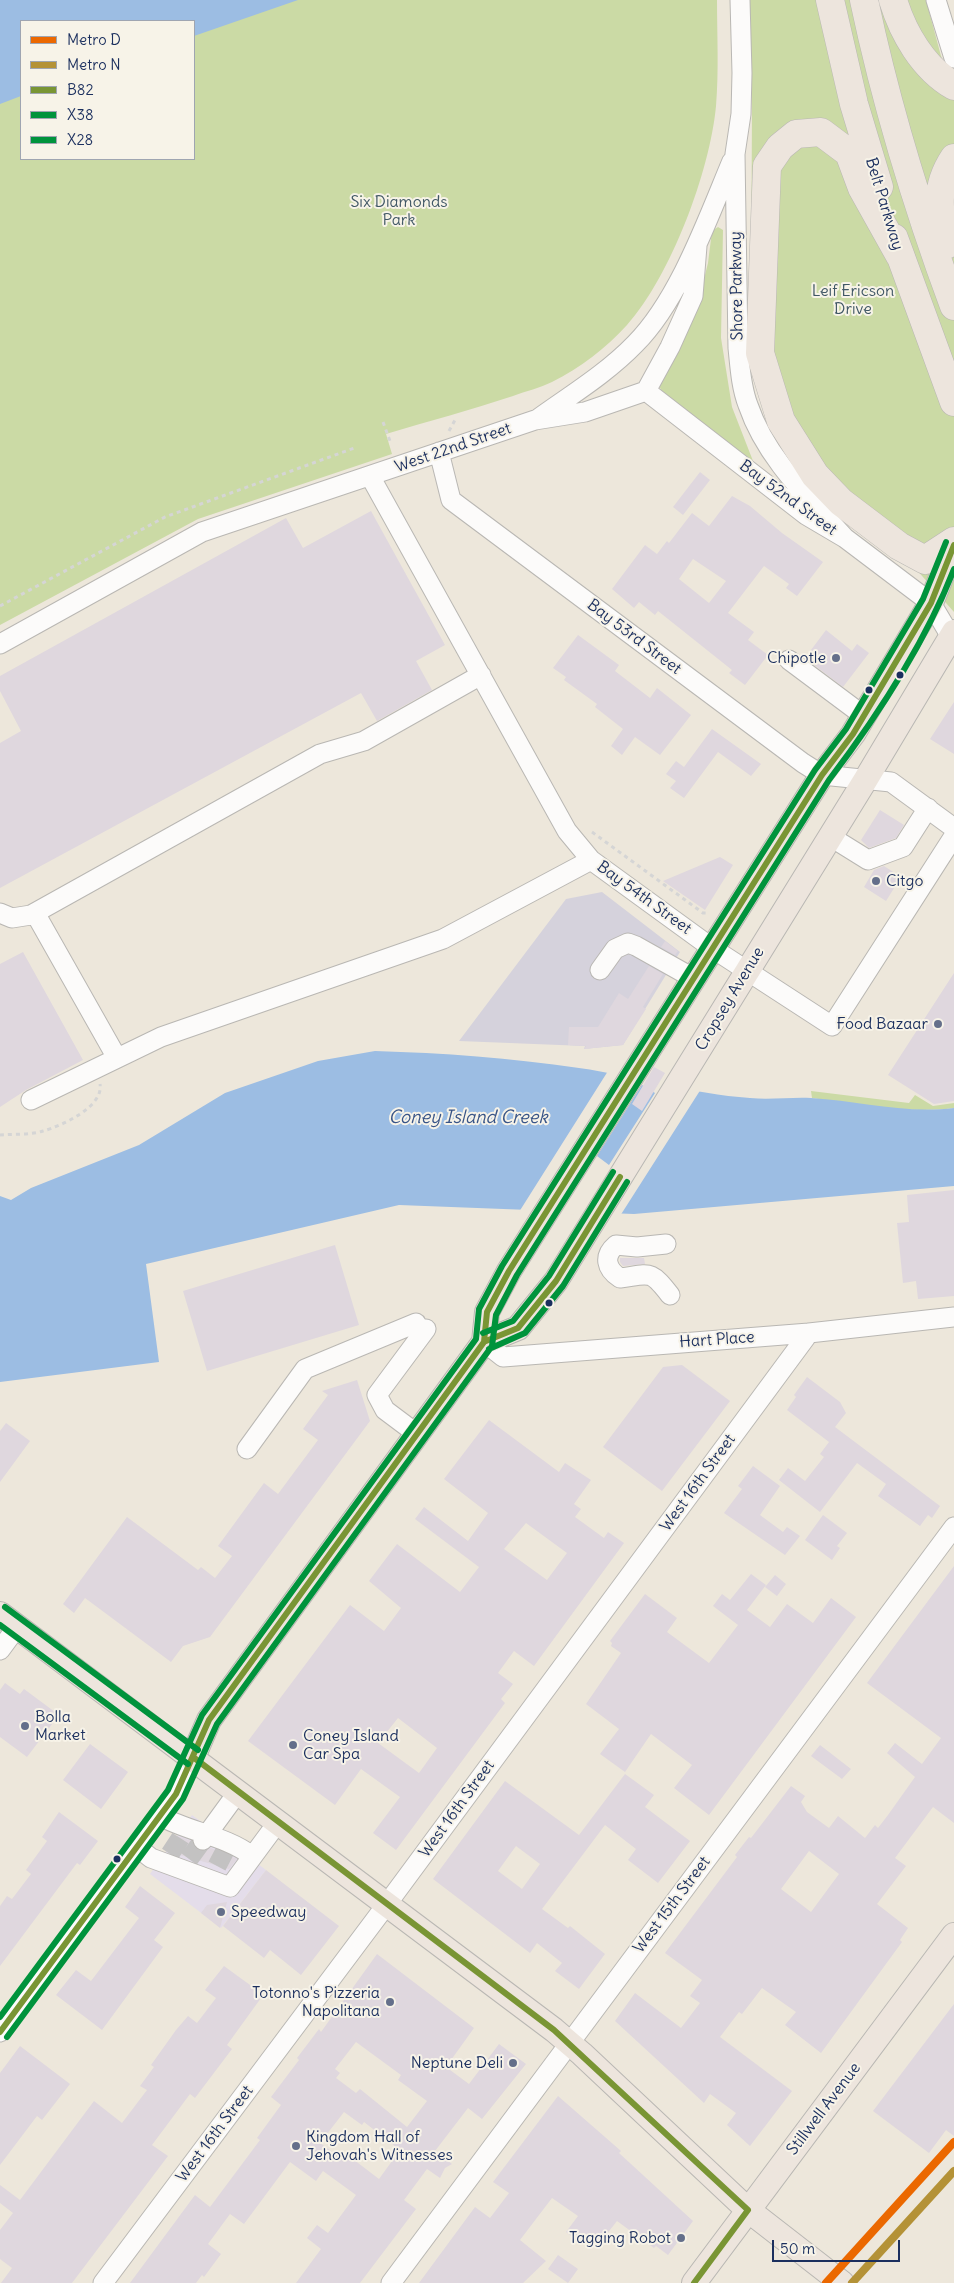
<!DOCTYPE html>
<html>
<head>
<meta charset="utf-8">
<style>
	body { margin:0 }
	#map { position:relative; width:954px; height:2283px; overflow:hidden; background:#ede7db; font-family:Delius,sans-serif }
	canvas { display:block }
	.legend { position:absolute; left:20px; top:20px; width:175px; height:140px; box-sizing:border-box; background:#f7f3e8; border:1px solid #9fa5b1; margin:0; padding:6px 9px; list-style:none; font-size:15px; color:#1b2f5e }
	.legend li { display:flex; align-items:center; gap:10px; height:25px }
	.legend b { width:25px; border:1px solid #9fa5b1 }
	.scale { position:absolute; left:772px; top:2240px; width:128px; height:22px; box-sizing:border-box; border:2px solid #1b2f5e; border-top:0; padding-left:6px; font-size:15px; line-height:18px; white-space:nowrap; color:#1b2f5e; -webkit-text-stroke:4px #f7f3e8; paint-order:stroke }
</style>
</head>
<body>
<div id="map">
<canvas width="954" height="2283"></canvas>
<ul class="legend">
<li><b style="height:6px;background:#eb6800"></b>Metro D</li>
<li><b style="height:6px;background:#b49237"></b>Metro N</li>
<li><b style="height:6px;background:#799534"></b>B82</li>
<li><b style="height:6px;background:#00933c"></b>X38</li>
<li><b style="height:6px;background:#00933c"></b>X28</li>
</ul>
<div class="scale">50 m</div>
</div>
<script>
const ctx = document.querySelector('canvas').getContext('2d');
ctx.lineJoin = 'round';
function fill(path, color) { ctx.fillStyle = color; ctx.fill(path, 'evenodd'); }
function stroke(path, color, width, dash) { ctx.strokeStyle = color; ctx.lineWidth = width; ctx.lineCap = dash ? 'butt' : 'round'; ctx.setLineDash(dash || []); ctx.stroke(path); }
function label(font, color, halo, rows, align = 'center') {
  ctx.font = font + ' Delius,sans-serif'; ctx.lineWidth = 4; ctx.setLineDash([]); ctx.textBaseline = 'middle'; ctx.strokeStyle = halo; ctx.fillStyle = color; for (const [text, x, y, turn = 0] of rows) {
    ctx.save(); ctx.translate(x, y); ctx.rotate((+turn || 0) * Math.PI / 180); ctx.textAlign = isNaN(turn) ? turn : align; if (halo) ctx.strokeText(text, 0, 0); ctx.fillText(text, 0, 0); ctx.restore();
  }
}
fill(new Path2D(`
	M192,1815L266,1870L221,1928L150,1874Z`), '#e4ddea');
fill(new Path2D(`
	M602,892L680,952L623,1045L584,1049L585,1046L459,1041L566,899Z`), '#d5d2dc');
fill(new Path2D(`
	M0,0H717C717,35 719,71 716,106C710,171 671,276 627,325C606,348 580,368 552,382C540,388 526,391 513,396C471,410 429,421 386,434L392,454L198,519L0,625ZM21,21H194V159H21Z
	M748,0H926L941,56L954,90V612L915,568L830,503L751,327L752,100Z
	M718,227L723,230L721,338L732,407L753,461L664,395L659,386L696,311L708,263L712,231Z
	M811,1091L909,1103L915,1095L933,1106L954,1103V1108C907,1114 859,1105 812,1098Z`), '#cbdaa5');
fill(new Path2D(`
	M0,0H298L194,36V21H21V96L0,104Z
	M375,1051C443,1053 511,1058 579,1068C636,1076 692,1094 750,1098C770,1100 791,1097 811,1098C860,1101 904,1114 954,1108V1186L634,1214L399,1205L146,1264L159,1362L0,1382V1196L11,1200L31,1188L139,1145L225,1093L318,1061Z`), '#9cbde3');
fill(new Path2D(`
	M608,1071L701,1089L620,1216L519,1212ZM642,1085L655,1093L609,1165L597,1156Z`), '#ede7db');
fill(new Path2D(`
	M700,472L710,480L683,515L673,507Z
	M732,496L750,506L782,533L823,562L797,596L786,588L789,584L764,566L728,613L754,632L748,640L768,655L745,685L729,673L732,670L658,611L655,615L639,602L634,608L612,589L645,545L657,554L667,541L669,543L692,513L709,526ZM693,559L726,581L709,603L679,579Z
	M371,511L445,645L416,661L432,690L377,721L361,693L0,888V743L21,731L0,691V676L286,518L303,548Z
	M826,630L852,651L857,644L869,653L843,687L805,658Z
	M578,635L619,665L615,671L650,698L657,688L691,715L660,755L635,737L622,755L611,746L623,729L595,707L597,704L564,680L566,677L553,668Z
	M954,702V754L930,739Z
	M712,729L761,764L751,776L718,752L684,798L670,788L676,781L666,774L676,761L684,767Z
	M880,810L904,825L896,838L869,848L861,840Z
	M720,857L733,865L705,910L663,881Z
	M884,866L901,877L886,901L864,887L874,870Z
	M665,941L678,951L675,955L661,947Z
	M23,952L83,1060L26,1090L0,1107V964Z
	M649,966L663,974L643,1007L646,1009L623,1045L584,1049L586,1046L568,1045L569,1027H598L619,993L628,999Z
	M954,973V1101L934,1104L888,1075Z
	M654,1067L665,1073L642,1111L632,1104Z
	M954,1190V1296L918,1299L916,1281L903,1283L897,1223L909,1222L907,1195Z
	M335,1245L359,1325L207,1371L183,1291Z
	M620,1258H644L645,1264L623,1266L620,1262Z
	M682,1365L730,1401L662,1491L603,1447L663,1367Z
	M807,1377L840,1402L846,1413L835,1427L940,1506L932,1518L928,1515L920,1526L878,1496L886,1484L857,1463L820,1512L779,1480L788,1468L805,1481L824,1457L820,1454L829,1442L787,1410L796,1397L794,1395Z
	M357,1380L370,1421L210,1637L183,1646L171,1662L85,1598L74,1613L63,1604L127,1517L198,1570L201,1567L215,1578L232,1556L218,1546L264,1483L278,1494L318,1440L303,1429L328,1395L322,1391Z
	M489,1420L559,1472L565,1463L591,1480L574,1504L581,1509L575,1517L604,1538L608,1532L624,1543L534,1666L514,1651L498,1673L513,1684L501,1699L505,1703L396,1850L373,1833L400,1797L361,1769L335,1805L248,1741L350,1605L384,1631L401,1608L369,1581L397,1544L460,1592L479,1567L415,1519L424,1507L468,1541L488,1513L444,1479ZM526,1523L567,1553L547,1580L504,1549ZM398,1718L437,1748L419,1773L378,1743Z
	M6,1423L30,1441L0,1482V1431Z
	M753,1466L780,1486L760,1515L783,1532L787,1527L800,1536L785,1555L724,1513L742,1489L738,1486Z
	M823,1515L847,1533L837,1546L840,1548L832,1560L805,1540Z
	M954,1566V1823L933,1807L895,1858L906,1866L877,1904L908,1928L900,1940L902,1942L821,2053L785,2025L796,2012L762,1988L742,2014L739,2012L720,2037L792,2091L750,2146L727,2125L736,2113L710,2094L704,2103L615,2021L635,1993L681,2028L700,2003L690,1996L702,1980L665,1953L737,1857L735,1855L749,1837L751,1838L791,1786L805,1796L801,1802L807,1812L829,1828L838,1816L865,1838L875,1825L878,1828L888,1815L915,1777L887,1753L895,1743L922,1764L941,1738L867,1683ZM809,1851L839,1874L811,1912L781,1889Z
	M751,1574L766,1585L747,1610L770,1627L787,1604L813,1623L831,1598L856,1617L709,1815L674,1788L692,1765L651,1734L625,1772L600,1754L619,1729L586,1704L621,1653L611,1646L612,1643L610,1641L645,1594L677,1618L667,1632L709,1663L738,1625L713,1606L722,1594L730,1600Z
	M775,1575L786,1584L777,1596L765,1587Z
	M5,1683L20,1694L24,1689L59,1715L27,1757L0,1737V1690Z
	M90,1744L128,1772L101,1809L63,1780Z
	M820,1745L851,1769L842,1779L811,1756Z
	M625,1774L654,1795L645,1807L690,1841L658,1883L628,1860L636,1849L605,1825L542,1909L568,1928L570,1926L605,1954L579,1989L555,1971L562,1963L537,1943L530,1953L433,1879L505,1781L579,1835ZM516,1846L540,1864L522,1889L498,1871Z
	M59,1812L98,1841L80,1865L77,1863L0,1966V1906L7,1896L12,1899L31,1874L26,1870L47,1841L42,1837Z
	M177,1836L192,1841L197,1849L202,1851L211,1848L237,1859L229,1869L166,1851Z
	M266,1870L339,1926L301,1975L270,1950L264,1958L223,1926Z
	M140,1886L175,1913L154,1940L163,1947L102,2030L56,1995L76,1970L91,1981L139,1918L125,1907Z
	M227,1902L220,1928L201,1913L207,1905Z
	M377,1954L474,2028L446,2067L469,2084L499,2044L526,2064L482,2119L468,2108L435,2151L452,2164L445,2168L440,2178L427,2169L404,2200L416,2209L360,2283H296L321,2249L307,2238L317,2225L328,2233L356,2195L323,2171L316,2181L290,2162L244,2224L230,2214L208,2244L221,2254L204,2277L202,2275L196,2283H130L195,2195L210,2207L260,2140L257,2138L281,2105L271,2097L299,2060L297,2058L319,2029L321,2032ZM356,2042L401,2075L398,2080L427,2101L407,2127L360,2089L356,2093L336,2078L340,2073L335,2069ZM344,2112L362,2125L364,2122L400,2150L379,2179L345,2153L341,2158L320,2143Z
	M224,1966L261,1993V1998L227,2045L232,2049L195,2098L190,2094L152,2145L168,2156L72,2283H1L12,2268L0,2259V2230L13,2213L0,2203V2185L20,2200L94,2101L122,2123L147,2090L140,2086L154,2067L151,2065L176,2030L188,2016L197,2023L216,1998L205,1990Z
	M954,2004V2136L946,2130L929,2153L873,2111Z
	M20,2046L70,2084L42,2120L37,2116L0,2165V2073Z
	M558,2096L621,2151L619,2153L693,2221L668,2255L656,2246L654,2248L617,2221L598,2245L585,2234L579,2242L566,2232L578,2216L552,2198L520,2240L546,2261L523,2283H419L475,2207L490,2218L509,2193L493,2182Z
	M558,2255L578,2269L568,2283L548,2269Z`), '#dfd7de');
stroke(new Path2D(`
	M170,1854L183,1834
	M189,1859L203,1840
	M217,1866L227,1847`), '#c3c2c2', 19, [19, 9]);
const minor = new Path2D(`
	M740,0L742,73L741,114L735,154L738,348C740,367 741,387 748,405C766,458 808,497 845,538
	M936,0L954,58
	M646,391L806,515L845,538L931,603L954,642
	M539,418C571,395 607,373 635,344C679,300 708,218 732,161
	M439,452L451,500L803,763L822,775L891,782L954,828
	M370,476L567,831L591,860L712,948L832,1026L954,836
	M0,644L202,532L535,420L585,412L646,391L670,347L693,296L697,246
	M789,660L864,716
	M831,837L868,860L903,847L928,808
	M0,913L12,918L31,915L320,754L364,741L481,675
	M35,913L117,1058
	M600,970L615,949L628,943L636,946L693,978
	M31,1100L161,1037L443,939L591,860
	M666,1244L637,1247L616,1245C603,1256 606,1269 620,1278C650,1274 650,1269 670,1295
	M484,1342L503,1357L809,1333L954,1317
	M417,1434L385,1410L377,1395L426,1329
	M247,1449L305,1369L416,1323
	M0,1650L17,1627
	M160,1816C189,1832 226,1836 252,1856
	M203,1840L238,1792
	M137,1847L151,1858L230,1887L278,1822
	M0,2032L176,1794L193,1757
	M103,2283L387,1904L809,1333
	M391,2283L954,1527`);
const major = new Path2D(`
	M484,1342L518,1328L556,1281L866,779L954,632
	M0,1614L554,2030L582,2054L748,2210L842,2283
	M193,1757L209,1720L484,1342L487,1312L509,1271L822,775L853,734L931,603L954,545
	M694,2283L954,1935`);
const highway = new Path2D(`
	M830,0L854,104L879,187
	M864,0C886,104 917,206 954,306
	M893,0C903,33 923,68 954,86
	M894,238L954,402
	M946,245C939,212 934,188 954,158
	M900,256L862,188L849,153L821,132L796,134L780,147L767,166L760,353L781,421L815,475L841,502L899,546L925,560L954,541`);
stroke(minor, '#b9b7b3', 21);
stroke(major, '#b9b7b3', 26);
stroke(highway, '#b9b7b3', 29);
stroke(new Path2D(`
	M383,422L390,441
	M449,431L455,420
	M0,606L165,517L357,447
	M592,832L703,913H707
	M0,1135C14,1134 30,1135 43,1131C61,1126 104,1107 100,1084`), '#d5d5d5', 3, [4, 4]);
stroke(minor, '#fcfbfa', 19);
stroke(major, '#ede5dd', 24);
stroke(highway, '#ede5dd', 28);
stroke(new Path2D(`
	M486,1341L518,1328L556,1281L620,1177
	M193,1757L554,2030L748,2210L694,2283
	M0,2032L176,1794L209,1720L484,1342L487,1312L509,1271L822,775L853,734L931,603L954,545`), '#799534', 6);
stroke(new Path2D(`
	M489,1349L525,1333L563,1286L627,1182
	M0,1625L188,1764
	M7,2037L183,1799L217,1724L492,1346L496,1315L517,1275L829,780C876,718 926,641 954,569`), '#00933c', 6);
stroke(new Path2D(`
	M483,1333L513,1321L549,1276L613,1172
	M5,1607L198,1750
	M0,2017L168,1790L202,1715L476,1339L479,1309L502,1266L815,770L846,729L923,599L946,542`), '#00933c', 6);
stroke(new Path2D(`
	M826,2283L954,2142`), '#eb6800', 8);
stroke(new Path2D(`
	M852,2283L954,2171`), '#b49237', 8);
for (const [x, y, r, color] of [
	[836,658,5,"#646f8a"],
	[900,675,4.5,"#1b2f5e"],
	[869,690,4.5,"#1b2f5e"],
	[876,881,5,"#646f8a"],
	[938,1024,5,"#646f8a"],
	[549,1303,4.5,"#1b2f5e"],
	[25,1726,5,"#646f8a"],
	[293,1745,5,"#646f8a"],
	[117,1859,4.5,"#1b2f5e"],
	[221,1912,5,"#646f8a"],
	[390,2002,5,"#646f8a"],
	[513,2063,5,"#646f8a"],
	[296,2146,5,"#646f8a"],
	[681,2238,5,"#646f8a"]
]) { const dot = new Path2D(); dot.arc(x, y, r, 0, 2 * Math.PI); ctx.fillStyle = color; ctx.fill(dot); stroke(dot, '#f7f3e8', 2); }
label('16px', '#405765', '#f7f3e8', [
	["Six Diamonds",399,202],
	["Park",399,220],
	["Leif Ericson",853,291],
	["Drive",853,309]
]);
label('16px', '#1b2f5e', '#f7f3e8', [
	["Belt Parkway",884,204,73],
	["Shore Parkway",737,286,-91],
	["West 22nd Street",453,448,-19],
	["Bay 52nd Street",788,498,36],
	["Bay 53rd Street",634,637,37],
	["Bay 54th Street",644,898,36],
	["Cropsey Avenue",730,999,-59],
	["Hart Place",717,1340,-4],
	["West 16th Street",698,1483,-54],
	["West 16th Street",457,1809,-54],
	["West 15th Street",672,1905,-53],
	["Stillwell Avenue",824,2109,-53],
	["West 16th Street",215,2134,-53]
]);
label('16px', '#1b2f5e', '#f7f3e8', [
	["Chipotle",826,658],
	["Citgo",886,881,"left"],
	["Food Bazaar",928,1024],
	["Bolla",35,1717,"left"],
	["Market",35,1735,"left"],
	["Coney Island",303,1736,"left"],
	["Car Spa",303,1754,"left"],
	["Speedway",231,1912,"left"],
	["Totonno's Pizzeria",380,1993],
	["Napolitana",380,2011],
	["Neptune Deli",503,2063],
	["Kingdom Hall of",306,2137,"left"],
	["Jehovah's Witnesses",306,2155,"left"],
	["Tagging Robot",671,2238]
], 'right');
label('italic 18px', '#385487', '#f7f3e8', [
	["Coney Island Creek",468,1118]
]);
</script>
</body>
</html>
